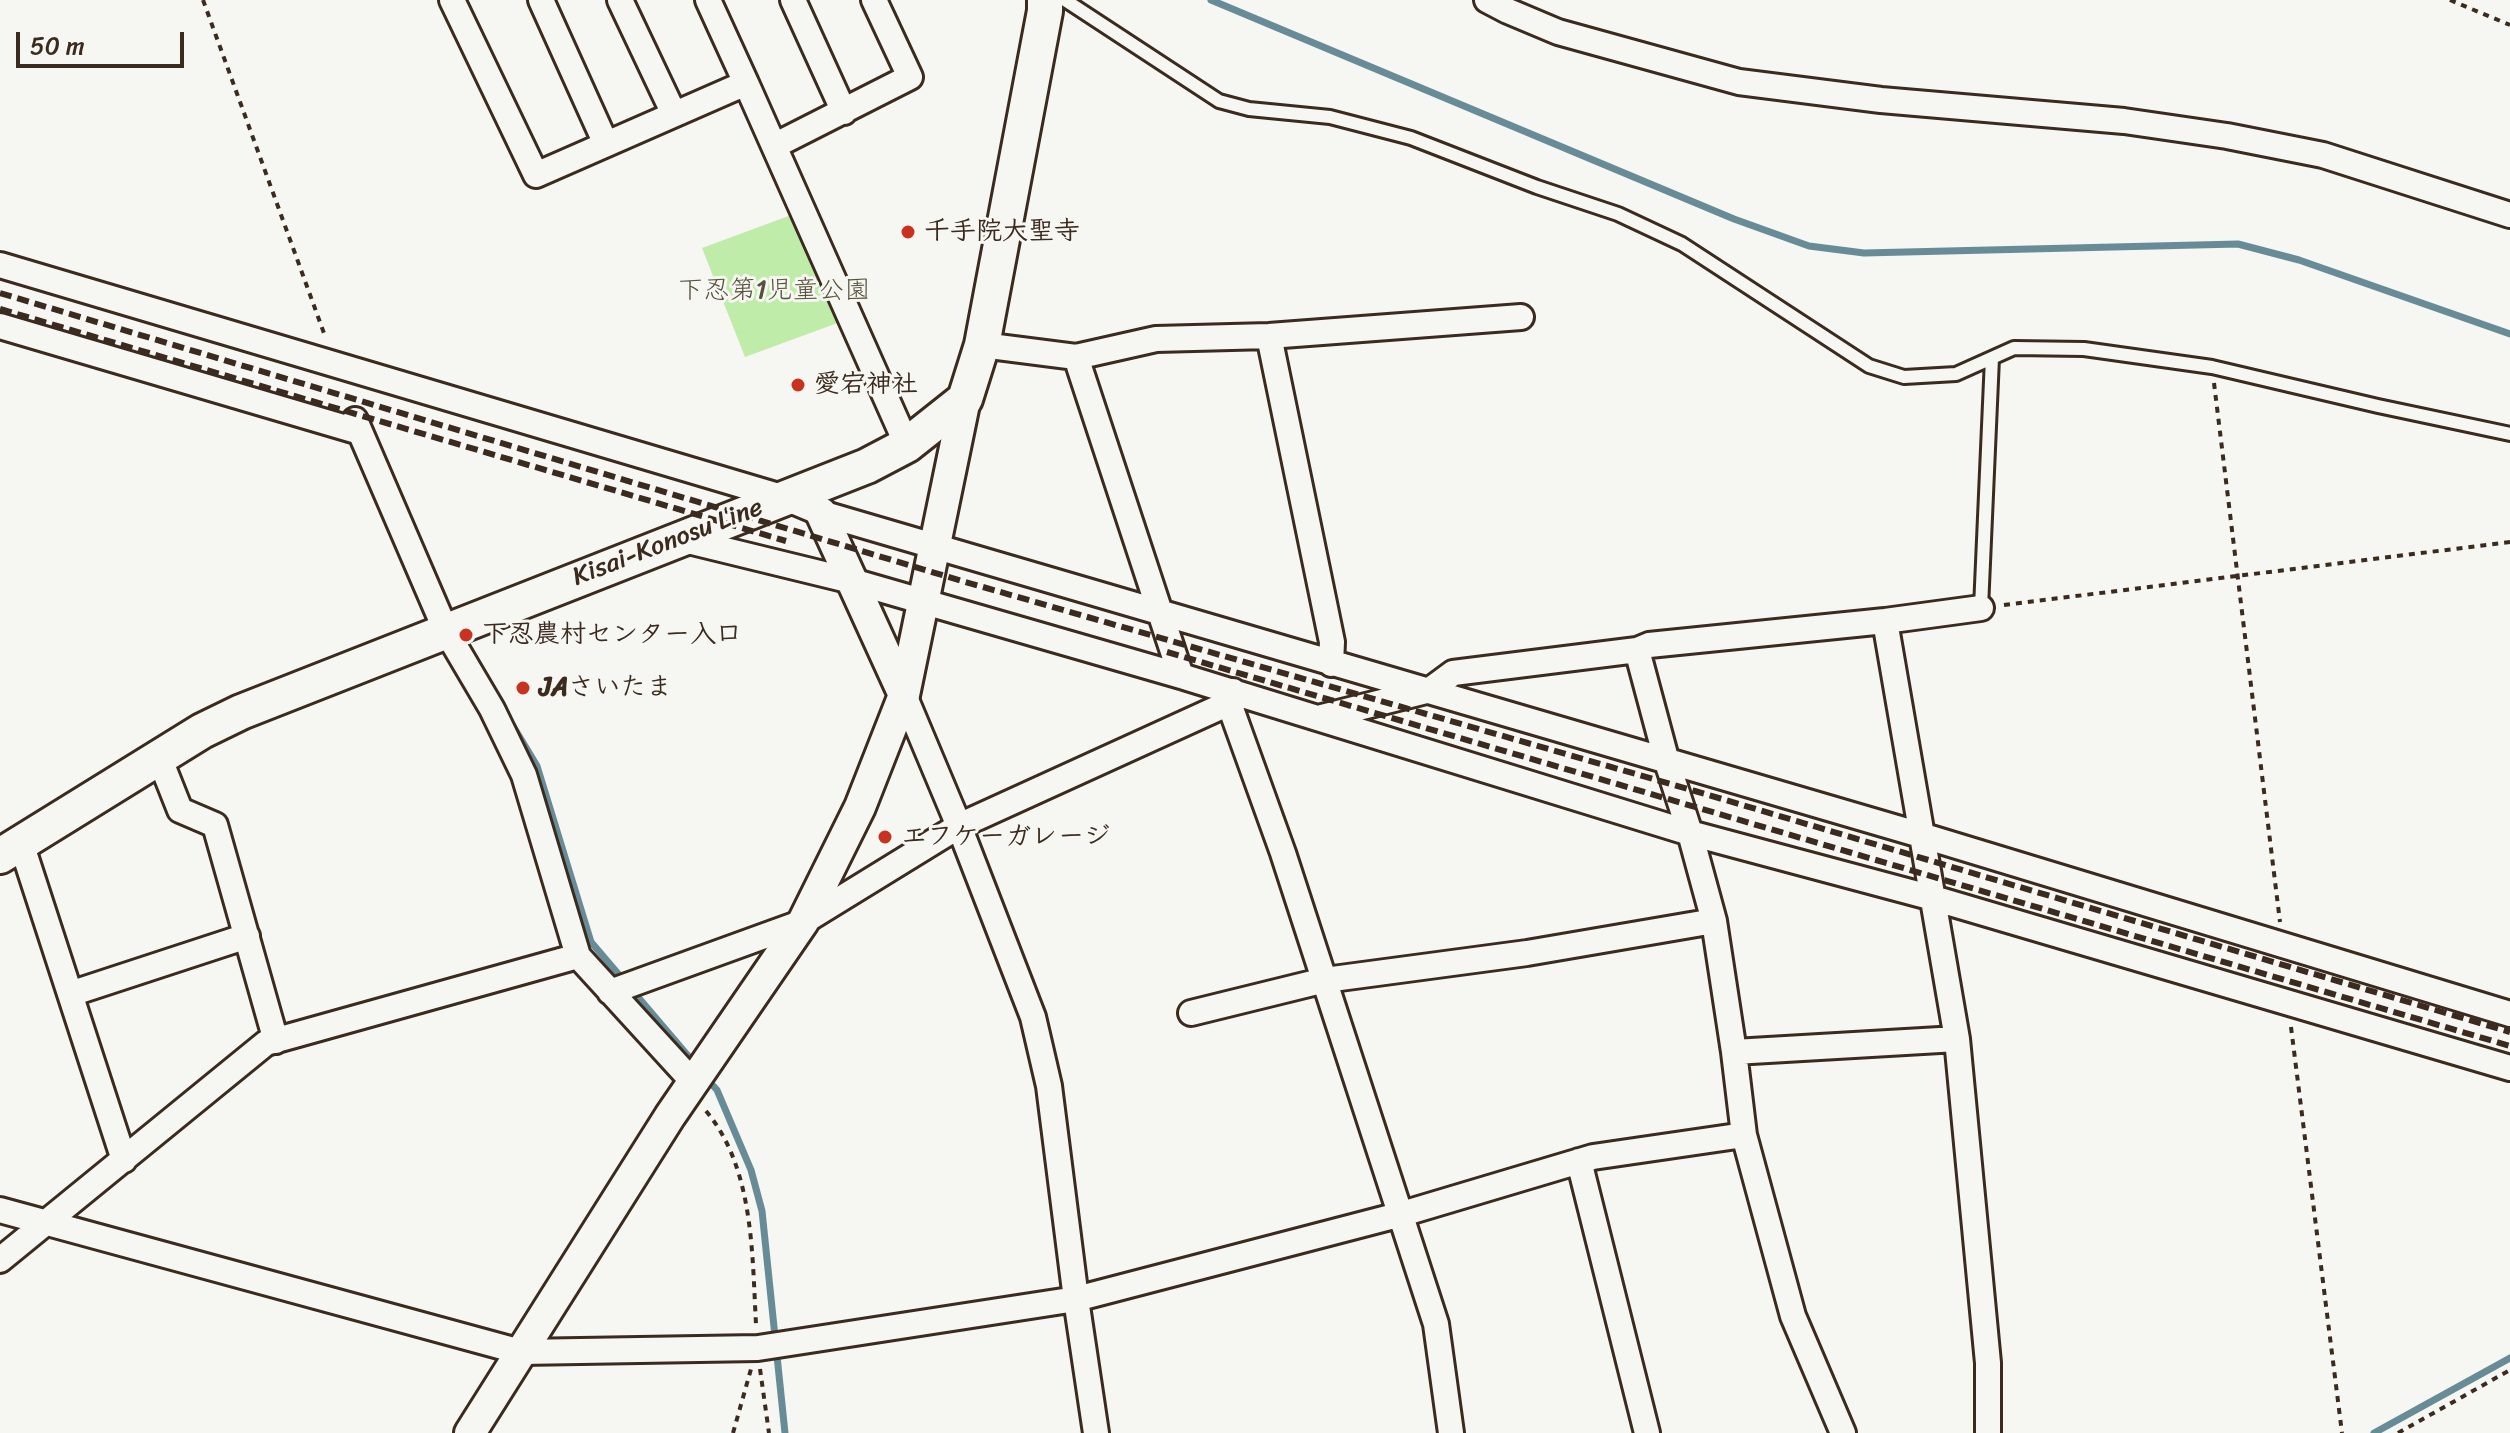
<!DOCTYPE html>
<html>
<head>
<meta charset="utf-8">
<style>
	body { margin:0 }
	#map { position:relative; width:2510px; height:1433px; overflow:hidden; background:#f6f6f2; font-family:Sriracha,sans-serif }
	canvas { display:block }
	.scale { position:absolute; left:16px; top:32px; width:168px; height:36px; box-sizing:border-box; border:4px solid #3b2a1e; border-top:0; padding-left:10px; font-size:24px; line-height:28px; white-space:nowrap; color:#3b2a1e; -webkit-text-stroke:6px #f6f6f2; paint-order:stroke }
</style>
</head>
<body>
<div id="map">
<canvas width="2510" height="1433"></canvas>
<div class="scale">50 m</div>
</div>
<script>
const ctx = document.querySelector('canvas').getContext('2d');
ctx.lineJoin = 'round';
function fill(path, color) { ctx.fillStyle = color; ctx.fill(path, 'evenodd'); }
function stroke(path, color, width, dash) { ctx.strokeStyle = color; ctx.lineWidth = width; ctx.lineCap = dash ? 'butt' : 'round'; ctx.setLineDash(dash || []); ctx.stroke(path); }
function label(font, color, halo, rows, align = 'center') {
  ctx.font = font + ' Sriracha,"Klee One",sans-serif'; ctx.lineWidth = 6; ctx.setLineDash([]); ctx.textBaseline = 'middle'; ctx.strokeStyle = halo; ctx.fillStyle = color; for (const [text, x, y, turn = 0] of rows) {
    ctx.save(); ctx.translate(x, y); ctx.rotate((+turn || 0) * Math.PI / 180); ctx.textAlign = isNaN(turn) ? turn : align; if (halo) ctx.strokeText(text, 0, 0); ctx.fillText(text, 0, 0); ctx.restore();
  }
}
fill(new Path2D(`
	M794,214L843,321L745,357L702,248Z`), '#c0eca9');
stroke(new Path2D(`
	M1211,0L1734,219L1809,246L1864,253L2238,244L2299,260L2510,334
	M513,726L537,766L591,942L695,1064
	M705,1077L717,1090L751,1170L762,1211L785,1433
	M2374,1433L2510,1358`), '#688c97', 7);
const service = new Path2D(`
	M1065,0L1219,101L1249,109L1330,117L1411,138L1537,187L1618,214L1682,244L1869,366L1904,377L1956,374L2014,348L2084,349L2212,367L2378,406L2510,434
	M1981,608L1992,358`);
const minor = new Path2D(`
	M452,0L536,175L746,83L907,445
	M541,0L606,144
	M620,0L674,114
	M708,0L746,83
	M793,0L844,112
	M1487,0L1508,11L1558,32L1739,82L1881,100L2124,121L2227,136L2323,155L2510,215
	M776,145L910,77L874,0
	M0,265L785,498L821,513L1924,836L2510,1014
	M0,326L360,432
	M1269,336L1332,642L1331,664
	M982,345L1076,357L1181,676
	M1076,357L1156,339L1269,336L1521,317
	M355,420L446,631L492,709L524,775L578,956L694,1083
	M680,539L852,581L1181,676L1690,833L1933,898L2510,1068
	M1885,621L1957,1039L1988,1363V1433
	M1637,650L1667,762L1690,833L1714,921L1734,1052L1744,1135L1793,1316L1843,1433
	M1233,691L1229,703L1283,853L1436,1324L1451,1433
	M904,695L959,826L1033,1017L1049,1086L1076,1299L1096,1433
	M1322,717L1430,690L1453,673L1637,650L1649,645L1885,621L1981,608
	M159,757L180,810L215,825L276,1041
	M21,843L124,1160
	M610,992L803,922L959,826L1229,703
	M70,994L247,936
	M1191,1013L1325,980L1527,953L1714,921
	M1734,1052L1957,1039
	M1579,1161L1647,1433
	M0,1210L521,1352L758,1348L1076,1299L1402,1214L1593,1157L1744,1135
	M0,1260L266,1043L578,956`);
const tertiary = new Path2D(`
	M821,513L904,695
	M470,1433L670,1116L803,922L860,807L904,695L965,399`);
const secondary = new Path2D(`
	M0,856L202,731L241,712L867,466L907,445L965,399L982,345L1045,11V0`);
stroke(service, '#3b2a1e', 18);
stroke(minor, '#3b2a1e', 30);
stroke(tertiary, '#3b2a1e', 36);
stroke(secondary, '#3b2a1e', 40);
stroke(new Path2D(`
	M203,0L325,336
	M2450,0L2510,25
	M2214,383L2280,922
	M2004,605L2510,542
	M2291,1027L2342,1433
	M706,1111C754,1168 752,1254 756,1324
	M760,1369L769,1433
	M733,1433L751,1369
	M2398,1433L2510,1370`), '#3b2a1e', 4, [6, 6]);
stroke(service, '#f6f6f2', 12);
stroke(minor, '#f6f6f2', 24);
stroke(tertiary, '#f6f6f2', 30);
stroke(secondary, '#f6f6f2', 34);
stroke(new Path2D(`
	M0,293L962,581L1695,791L2510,1032
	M0,309L786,541
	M1167,652L2510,1046`), '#3b2a1e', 6, [12, 6]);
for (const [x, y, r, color] of [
	[908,232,8,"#c8321e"],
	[798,385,8,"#c8321e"],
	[466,635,8,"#c8321e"],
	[523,688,8,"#c8321e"],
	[885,837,8,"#c8321e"]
]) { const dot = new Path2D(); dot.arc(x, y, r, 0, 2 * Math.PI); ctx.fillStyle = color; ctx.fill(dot); stroke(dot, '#f6f6f2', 3); }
label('bold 26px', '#3b2a1e', '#f6f6f2', [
	["千手院大聖寺",924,232],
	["愛宕神社",814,385],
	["下忍農村センター入口",482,635],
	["JAさいたま",539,688],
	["エフケーガレージ",901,837]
], 'left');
label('26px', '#56513a', '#f6f6f2', [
	["下忍第1児童公園",774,291]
]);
label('26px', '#3b2a1e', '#f6f6f2', [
	["Kisai-Konosu Line",668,543,-21]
]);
</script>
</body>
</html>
